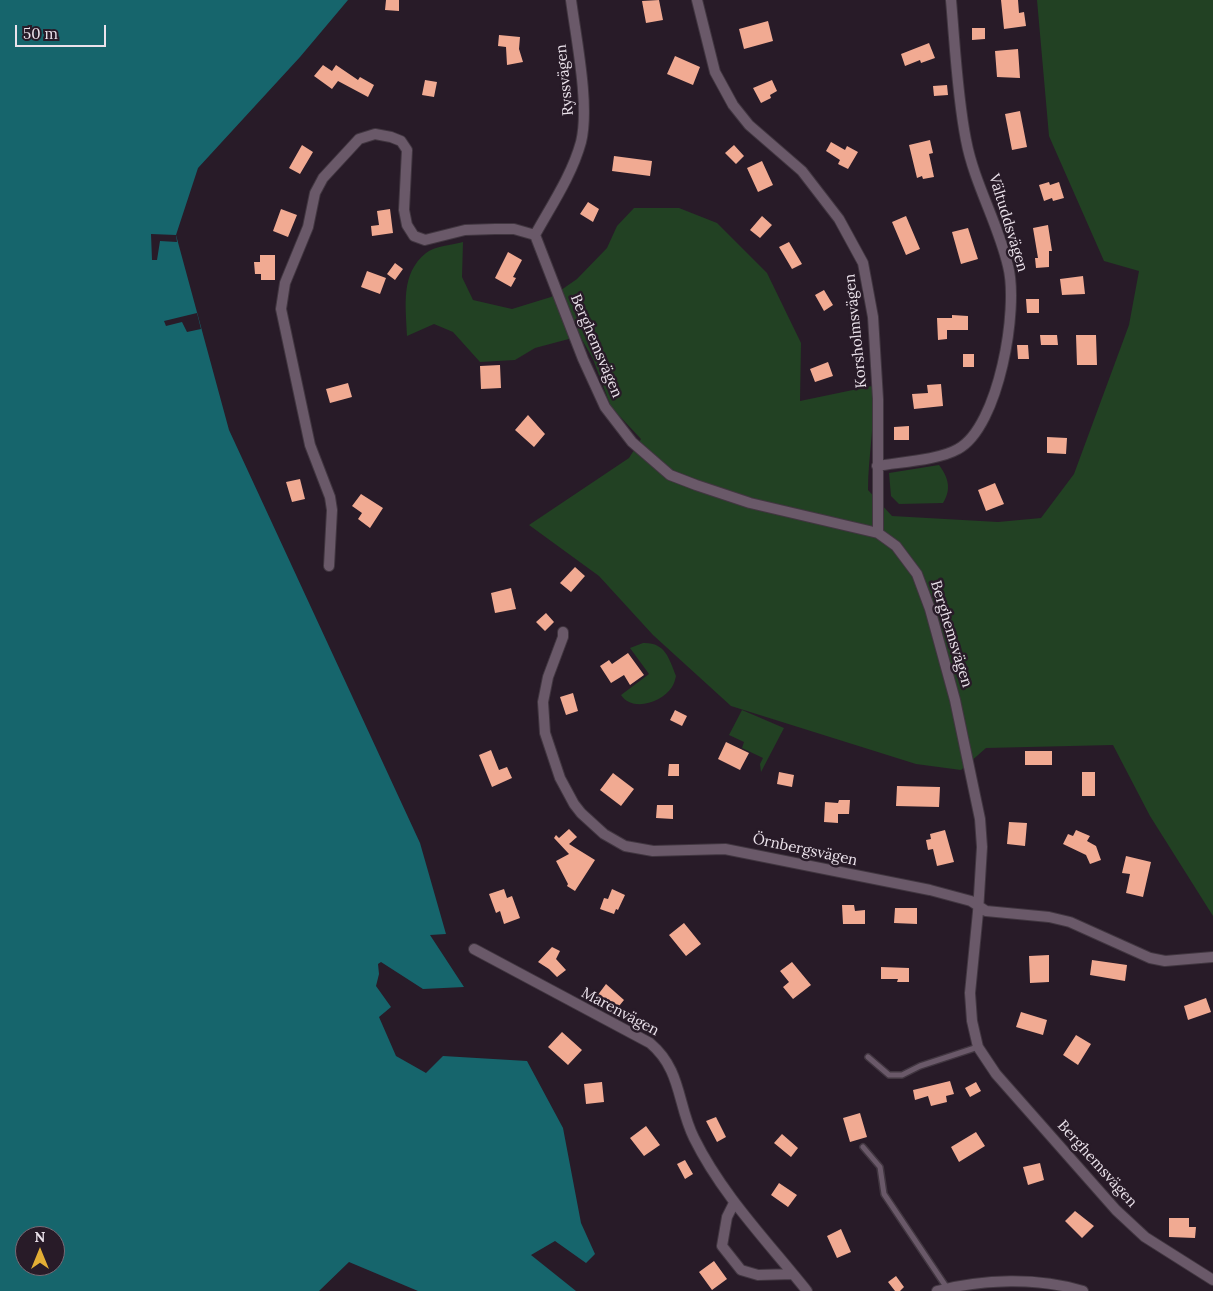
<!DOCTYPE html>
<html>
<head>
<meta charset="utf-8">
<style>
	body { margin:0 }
	#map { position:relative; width:1213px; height:1291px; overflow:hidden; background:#281b28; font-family:Lora,serif }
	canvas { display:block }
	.north { position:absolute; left:15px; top:1226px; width:50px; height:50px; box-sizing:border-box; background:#281b28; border:1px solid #766b76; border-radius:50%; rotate:0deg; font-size:14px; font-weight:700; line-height:20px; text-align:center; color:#ebe2eb }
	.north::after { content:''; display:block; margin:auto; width:18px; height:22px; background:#e3ae35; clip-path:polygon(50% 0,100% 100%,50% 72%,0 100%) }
	.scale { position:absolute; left:15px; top:25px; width:91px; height:22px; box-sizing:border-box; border:2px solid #ebe2eb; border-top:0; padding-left:6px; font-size:15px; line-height:18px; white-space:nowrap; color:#ebe2eb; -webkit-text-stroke:4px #281b28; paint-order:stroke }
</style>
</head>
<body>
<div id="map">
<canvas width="1213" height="1291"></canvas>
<div class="north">N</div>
<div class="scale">50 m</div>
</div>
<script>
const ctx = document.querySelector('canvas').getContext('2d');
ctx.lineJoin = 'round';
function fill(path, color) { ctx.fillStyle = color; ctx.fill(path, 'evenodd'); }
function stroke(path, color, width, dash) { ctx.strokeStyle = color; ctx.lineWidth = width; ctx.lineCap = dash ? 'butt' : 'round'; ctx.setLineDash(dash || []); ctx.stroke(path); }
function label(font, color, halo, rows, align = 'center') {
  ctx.font = font + ' Lora,serif'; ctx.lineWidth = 5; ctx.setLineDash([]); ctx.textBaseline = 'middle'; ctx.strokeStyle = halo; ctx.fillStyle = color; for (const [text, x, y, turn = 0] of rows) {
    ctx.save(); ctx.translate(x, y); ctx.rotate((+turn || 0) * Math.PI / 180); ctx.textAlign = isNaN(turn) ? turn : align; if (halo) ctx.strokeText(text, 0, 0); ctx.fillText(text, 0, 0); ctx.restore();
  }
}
fill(new Path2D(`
	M1037,0H1213V916L1150,816L1113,745L986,748L961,770L916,764L731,706L653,635L599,576L529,525L629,458L641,439L611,407L593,359L580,336L535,348L515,360L480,362L453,332L434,324L407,336C406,306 400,274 426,253C434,246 453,245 463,242L462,277L473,300L512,309L551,297L577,279L607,248L617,226L634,208H679L717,223L767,273L801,343L800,401L872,386C876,421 868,455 868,490L892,516L998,522L1041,518L1074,474L1129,325L1139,271L1104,261L1049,136Z
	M939,465C948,477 952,489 943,503L899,504L891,496L889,473Z
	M643,643C665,642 669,658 676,676C675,680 674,684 672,687C662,703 632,712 621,695L649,674L630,648Z
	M742,710L784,728L761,772L760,764L763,758L742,748L744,742L729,735Z`), '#224123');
fill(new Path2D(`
	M0,0H348L300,57L198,168L176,235L229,430L420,843L446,934L430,935L464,987L423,989L381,962L378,964L379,974L376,986L391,1007L379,1017L396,1056L426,1073L443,1056L527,1061L563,1128L581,1223L595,1254L586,1263L555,1241L531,1255L576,1291H418L349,1262L319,1291H0ZM25,1236H55V1266H25Z`), '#16656c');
fill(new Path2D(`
	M151,234L176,235L177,242L160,241L157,260H152Z
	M197,313L201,329L187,332L182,322L166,326L164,321Z`), '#281b28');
fill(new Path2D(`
	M386,0H399V11L385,10Z
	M659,0L663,20L646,23L642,1Z
	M1001,0H1018L1019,13L1024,12L1026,26L1004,29Z
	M768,21L773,41L744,49L739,29Z
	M972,28H985V39L972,40Z
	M499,35L520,37L519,49L523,62L507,65L506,47L498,46Z
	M929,43L935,58L921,63L920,60L905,66L901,54Z
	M1018,49L1020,78L997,77L995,51Z
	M675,56L700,67L693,85L667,74Z
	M323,65L332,71L336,65L358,80L360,77L374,85L368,97L338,81L332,89L314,76Z
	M425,80L437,82L434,97L422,95Z
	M772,80L777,91L770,95L771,98L761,103L753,88Z
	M947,85L948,95L934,96L933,86Z
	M1020,111L1027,147L1012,150L1005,114Z
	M930,140L933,153L929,154L934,177L923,179L922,176L917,178L909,145Z
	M831,142L845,150L847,146L858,152L848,169L838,164L840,160L826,151Z
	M302,145L313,152L300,174L289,168Z
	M734,145L744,156L736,164L725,153Z
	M614,156L652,161L650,176L612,171Z
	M762,161L773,185L758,192L747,168Z
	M1049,182L1050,185L1059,182L1064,198L1053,201L1052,198L1044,201L1039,185Z
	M588,202L599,209L593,222L580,214Z
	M281,209L297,215L288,237L273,231Z
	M390,209L393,233L372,236L371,226L379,225L377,211Z
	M762,216L772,225L760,238L750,230Z
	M906,216L920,249L906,255L892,222Z
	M1048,225L1052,251H1049V267L1036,268L1035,258H1038L1033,228Z
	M968,228L978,259L961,264L952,232Z
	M789,242L802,264L792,269L779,247Z
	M508,252L522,260L513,277L516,278L511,287L495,278Z
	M260,255H275V280H261V274H255L254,262H260Z
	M395,263L403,269L395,280L387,274Z
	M367,271L386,278L380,294L361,287Z
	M1083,276L1085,294L1062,295L1060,279Z
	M824,290L833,305L824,311L815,295Z
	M1026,299H1039V313H1027Z
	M952,315L968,316V330H947V339L938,340L937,318H952Z
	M1040,335H1057L1058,345H1041Z
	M1076,335H1096L1097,365H1077Z
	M1017,345H1028L1029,359H1018Z
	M963,354H974V367H963Z
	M828,362L833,376L815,382L810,369Z
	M500,365L501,388L481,389L480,366Z
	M348,383L352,397L330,403L326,389Z
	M941,384L943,406L914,409L912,394L928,393L927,385Z
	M528,415L545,434L534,447L515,430Z
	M909,426V440H894V427Z
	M1047,437L1067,438L1066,454L1047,453Z
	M300,479L305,499L292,502L286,482Z
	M995,483L1004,504L986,511L978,490Z
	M361,494L383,508L370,528L358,519L362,513L352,506Z
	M575,567L585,576L571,592L560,583Z
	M511,588L516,609L495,613L491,593Z
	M546,613L554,622L545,631L536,622Z
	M628,653L644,675L630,685L624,675L611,683L600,666L609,660L612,664Z
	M573,693L578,711L566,715L560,697Z
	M675,710L687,716L682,726L670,720Z
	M726,742L749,753L740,770L718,759Z
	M491,750L499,770L507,767L512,778L492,787L479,755Z
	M1025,751H1052V765H1025Z
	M669,764H679V776H668Z
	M779,772L794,775L792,787L777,784Z
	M1082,772H1095V796H1082Z
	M613,773L634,789L621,806L600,790Z
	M897,786L940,787L939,807L896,806Z
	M839,800H850L849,814H838V823L824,822L825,802L838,803Z
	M657,805H673V819L656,818Z
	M1009,822L1027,823L1025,846L1007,844Z
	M569,829L577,837L569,844L595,860L575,891L567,886L568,884L556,861L569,854L554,838L556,835L559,838Z
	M945,830L954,862L937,866L933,849L928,850L926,840L931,839L930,834Z
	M1076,830L1090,836L1087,841L1096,846L1101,860L1090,864L1086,855L1063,844L1068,834L1073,836Z
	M1126,856L1151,862L1143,897L1126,893L1130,874L1122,873Z
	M504,889L507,898L512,896L520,918L504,924L500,911L496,913L489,894Z
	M612,889L625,895L618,910L616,909L614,914L600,909L604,898L608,899Z
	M842,905H854L855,911L865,910V924H843Z
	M895,908H917V924L894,923Z
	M684,923L701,944L686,956L669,935Z
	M552,947L560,951L556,959L566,970L557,977L549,969L538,962Z
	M1049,955V982L1030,983L1029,956Z
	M1092,960L1127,965L1125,981L1090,975Z
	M792,962L811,985L793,999L783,987L789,982L780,971Z
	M881,967L909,968V982H897L898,979H881Z
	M606,984L624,1000L615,1011L597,996Z
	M1206,998L1211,1012L1188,1020L1184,1006Z
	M1021,1012L1047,1020L1043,1035L1016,1027Z
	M562,1032L582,1050L568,1065L548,1047Z
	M1076,1035L1091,1044L1078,1065L1063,1055Z
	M950,1081L954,1094L946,1096L947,1102L931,1106L928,1096L915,1100L913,1090Z
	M602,1082L604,1102L586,1104L584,1084Z
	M976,1082L981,1091L970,1097L965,1088Z
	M860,1113L867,1137L850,1142L843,1118Z
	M716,1117L726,1137L717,1142L706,1121Z
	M646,1126L660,1145L644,1156L630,1138Z
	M976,1132L985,1146L959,1162L951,1147Z
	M782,1134L798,1148L791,1157L774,1143Z
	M685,1160L693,1174L685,1179L677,1164Z
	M1040,1163L1044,1180L1028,1185L1023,1167Z
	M779,1183L797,1195L788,1207L771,1195Z
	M1075,1211L1094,1226L1082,1238L1065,1221Z
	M1169,1218H1189V1227H1196L1195,1238L1169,1237Z
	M841,1229L851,1252L837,1258L827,1236Z
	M714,1261L727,1279L712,1290L699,1272Z
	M896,1276L904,1287L900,1291H895L888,1282Z`), '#f1aa92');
const service = new Path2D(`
	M868,1057L889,1075H902L920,1066L978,1047
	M863,1147L880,1167L884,1194L947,1288`);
const minor = new Path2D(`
	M697,0L715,72L733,105L749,125L802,171L839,219L863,263L873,317L878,399V533
	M535,235C551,206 572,175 581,142C590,106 576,38 571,0
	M877,466C900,462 939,460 958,449C999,427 1019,308 1008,266C998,223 974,183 966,140C957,95 955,45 951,0
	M329,566L332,510L330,497L310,445L281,309L285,283L308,227L315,193L323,178L359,139L375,134L391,137L401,141L407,150L404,210L407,225L414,236L425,240L465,230L495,229H514L535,235L583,359L605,407L632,442L670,475L696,485L750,503L878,533L896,546L917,574L930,609L955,700L980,819L982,847L978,912L970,993L972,1021L978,1047L996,1074L1116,1210L1145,1237L1213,1280
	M563,632V637L548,677L543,702L545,733L560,778L574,804L581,813L604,834L625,846L653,851L725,849L930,890L971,901L986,911L1049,917L1070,922L1150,958L1165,961L1213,957
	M474,949L650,1043C682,1070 677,1104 694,1138C722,1195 768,1242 807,1291
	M734,1203L727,1217L722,1246L741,1270L758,1275L793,1274
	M937,1291C983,1279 1037,1277 1083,1291`);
stroke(service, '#413640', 8);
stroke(minor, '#413640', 12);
stroke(service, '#6a5969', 5);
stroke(minor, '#6a5969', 10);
label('15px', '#ebe2eb', '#281b28', [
	["Ryssvägen",565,80,-96],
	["Vältuddsvägen",1008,223,73],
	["Korsholmsvägen",856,331,-96],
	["Berghemsvägen",596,346,67],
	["Berghemsvägen",951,634,73],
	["Örnbergsvägen",805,850,12],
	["Marenvägen",620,1012,28],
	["Berghemsvägen",1097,1164,48]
]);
</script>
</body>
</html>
